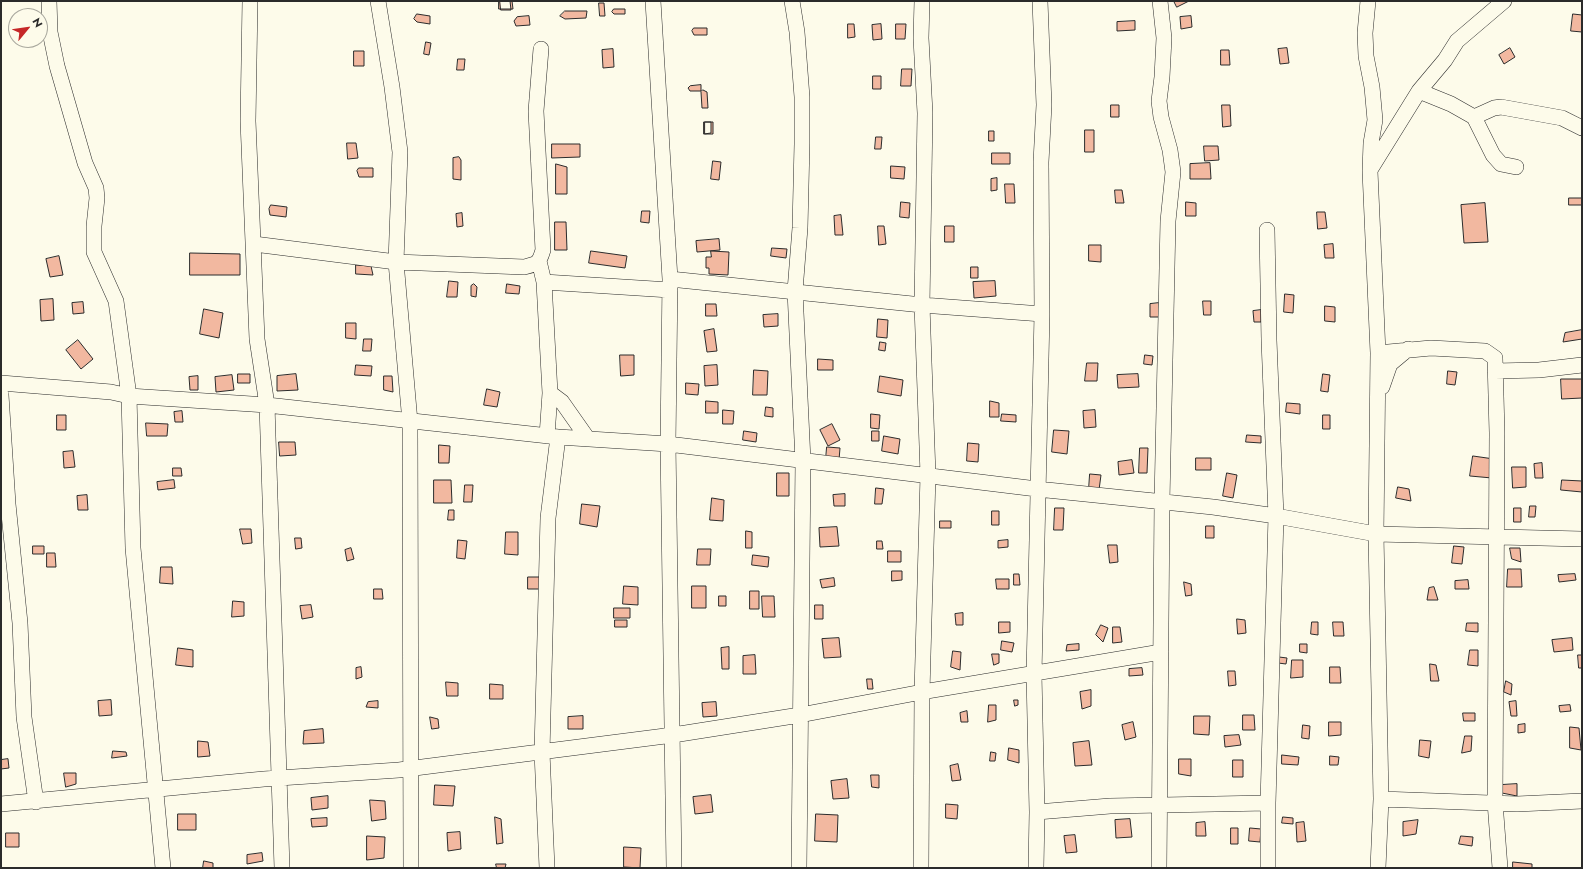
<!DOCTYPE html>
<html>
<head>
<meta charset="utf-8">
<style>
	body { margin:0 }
	#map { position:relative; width:1583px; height:869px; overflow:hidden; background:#fdfbea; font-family:Jost,sans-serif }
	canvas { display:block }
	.frame { position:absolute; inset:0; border:2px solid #2b2b2b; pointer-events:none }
	.north { position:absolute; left:8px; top:8px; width:40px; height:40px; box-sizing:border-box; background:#fdfbea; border:1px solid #a9a89e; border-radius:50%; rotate:61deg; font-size:11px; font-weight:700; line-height:16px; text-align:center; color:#2b2b2b }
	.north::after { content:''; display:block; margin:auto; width:14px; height:18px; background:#c62828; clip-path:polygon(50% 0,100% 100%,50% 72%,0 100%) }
</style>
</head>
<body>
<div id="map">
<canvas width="1583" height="869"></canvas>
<div class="frame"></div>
<div class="north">N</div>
</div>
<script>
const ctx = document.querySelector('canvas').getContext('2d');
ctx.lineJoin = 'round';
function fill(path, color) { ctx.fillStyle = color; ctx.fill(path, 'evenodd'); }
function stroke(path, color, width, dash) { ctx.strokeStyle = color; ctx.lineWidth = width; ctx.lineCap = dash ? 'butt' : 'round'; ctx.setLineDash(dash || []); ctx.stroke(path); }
const building = new Path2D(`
	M499,1H512L513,9H499Z
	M500,1H510L511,10H501Z
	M1174,1H1189L1177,7Z
	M599,3H604L605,16H600Z
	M614,9H625V14H614L612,12Z
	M565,11H587L586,18L565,19L560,16Z
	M417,14L430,16V24L417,22L414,19Z
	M1573,14L1582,15V32L1571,31Z
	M529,16L530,25L516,26L514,21L517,17Z
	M1191,16L1192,27L1181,29L1180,17Z
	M1135,21V30L1117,31V22Z
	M848,24H854L855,37L848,38Z
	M881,24L882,39L873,40L872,25Z
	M896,24H906L905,39H896Z
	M694,28H707V35H694L692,31Z
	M426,42L431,43L429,55L424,54Z
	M1287,48L1289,63L1280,64L1278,49Z
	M1510,48L1515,57L1504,64L1499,55Z
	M613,49L614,67L603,68L602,50Z
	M1221,50H1229L1230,65H1221Z
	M354,51H364V66H354Z
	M458,59H465L464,70H457Z
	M902,69H912L911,86H901Z
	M873,76H881V89H873Z
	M701,85V91H690L688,88L690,86Z
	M703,90L707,92L708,108H702L701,92Z
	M1111,105H1119V117H1111Z
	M1222,105H1230L1231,126L1223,127Z
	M704,122H711V133L704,134Z
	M705,122H713V134H705Z
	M1085,130H1094V152H1085Z
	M989,131H994V141H989Z
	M876,137H882L881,149H875Z
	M347,143H356L358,158L348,159Z
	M552,144H580V157L552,158Z
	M1204,146H1218L1219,160L1205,161Z
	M992,153H1010V164H992Z
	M459,157L461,160V180L453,179V158Z
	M713,161L721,162L719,180L711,179Z
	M1210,163L1211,179H1190V164Z
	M556,164L567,167V194H556Z
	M891,166L905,167L904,179L891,178Z
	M359,168H373V177H359L357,171Z
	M997,178V190L991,191V179Z
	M1005,184H1014L1015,203H1006Z
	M1115,190H1122L1124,203H1116Z
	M1569,198H1582V205H1569Z
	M901,202L910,203L909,218L900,217Z
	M1186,202L1196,203V216H1186Z
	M1485,203L1488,242L1464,243L1461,205Z
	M271,205L287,207L286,217L270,215L269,209Z
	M642,211H650L649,223L641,222Z
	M1317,212H1325L1327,228L1318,229Z
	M462,213L463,226L457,227L456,214Z
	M841,215L843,235H835L834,216Z
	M555,222H566L567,250H555Z
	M878,226H884L886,244L879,245Z
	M945,226H954V242H945Z
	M719,239L720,250L697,252L696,241Z
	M1333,244L1334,258H1325L1324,245Z
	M1089,245H1101V262L1089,261Z
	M772,248L787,249L786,258L771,256Z
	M591,251L627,256L625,268L589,263Z
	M711,251L729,252L728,275L709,274V268H706V257H711Z
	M190,253L240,254V275H190Z
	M59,256L63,275L50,277L46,259Z
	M356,265L371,266L373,275L356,274Z
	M971,267H978V278H971Z
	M449,281L458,282L457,297H447Z
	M995,281L996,296L974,298L973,282Z
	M474,284L477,287L476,297L471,296V286Z
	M507,284L520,286L519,294L506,293Z
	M1285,294L1294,295L1293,313L1284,312Z
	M53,299L54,320L41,321L40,300Z
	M1203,301H1211V315H1204Z
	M83,302L84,313L73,314L72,303Z
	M1159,303L1160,317H1150V304Z
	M706,304H716L717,316H706Z
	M1325,306L1335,307V322L1325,321Z
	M204,309L223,313L219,338L200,334Z
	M1261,310V322H1254L1253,311Z
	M778,314V326L764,327L763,315Z
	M878,319L888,320L887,338L877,337Z
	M346,323H356V339L346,338Z
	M714,329L717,351L707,352L704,331Z
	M1582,330V339L1563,342L1565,333Z
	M364,339H372L371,351H363Z
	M78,340L93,359L81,369L66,350Z
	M880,342L886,343L885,351L879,350Z
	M620,355H634V375L621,376Z
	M1145,355L1153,356L1152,365L1144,364Z
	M818,359L833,360V370H818Z
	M1087,363H1098L1097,381H1085Z
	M356,365L372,366L371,376L355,375Z
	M717,365L718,385L705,386L704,366Z
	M754,370L768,371L767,395H753Z
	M1448,371L1457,372L1455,385L1447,384Z
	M238,374H250V383H238Z
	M296,374L298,390L277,391V376Z
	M1138,374L1139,387L1118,388L1117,375Z
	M1323,374L1330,375L1328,392L1321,391Z
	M232,375L234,390L216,392L215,377Z
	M198,376V390H190L189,377Z
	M384,376H392L393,392L384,390Z
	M880,376L903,380L901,396L878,392Z
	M1561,379H1582V398L1562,399Z
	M686,383L699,384L698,395L686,394Z
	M487,389L500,392L497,407L484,405Z
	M706,401L718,402V413H706Z
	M990,401L999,403V417H990Z
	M1287,403L1300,404V414L1286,412Z
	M766,407L773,408V417L765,416Z
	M723,410L734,411L733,424H723Z
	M1095,410L1096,427L1084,428L1083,411Z
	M182,411L183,422H175L174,412Z
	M871,414L880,415L879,429L871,428Z
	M1002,414L1016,415V422L1001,421Z
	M57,415H66V430H57Z
	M1323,415H1330V429H1323Z
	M146,423L168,424L167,436H147Z
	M832,424L840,440L828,446L820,430Z
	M1054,430L1069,431L1067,454L1052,452Z
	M744,431L757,433L756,442L743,440Z
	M872,431H879V441H872Z
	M1247,435L1261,436V443L1246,442Z
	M884,436L900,439L898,454L882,451Z
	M279,442H295L296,455L280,456Z
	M968,443L979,444L978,462L967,461Z
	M439,445L450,446L449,463H439Z
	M827,447L840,448L839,460L826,459Z
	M1140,448H1148L1147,473H1139Z
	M73,451L75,467L64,468L63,452Z
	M1473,456L1494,459L1492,478L1470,476Z
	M1196,458H1211V470H1196Z
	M1132,460L1134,473L1119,475L1118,462Z
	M1542,463L1543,478H1535L1534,464Z
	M1512,467H1526V487L1513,488Z
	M173,468H181L182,476H173Z
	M777,473H789V496H777Z
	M1227,473L1237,475L1233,498L1223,496Z
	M1090,474L1101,475L1099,490L1089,489Z
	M174,480L175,488L158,490L157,482Z
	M434,480H451L452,503H434Z
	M1562,480L1582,481V492L1561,490Z
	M465,485H473L472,502H464Z
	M1398,487L1409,489L1411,501L1396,498Z
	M876,488L884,489L882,504H875Z
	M845,494V506H834L833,495Z
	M87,495L88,510H78L77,496Z
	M712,498L724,500L723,521L710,520Z
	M582,504L600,506L597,527L580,524Z
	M1530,506H1536L1535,517H1529Z
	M1055,508H1064L1063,530H1054Z
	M1514,508H1521V522H1514Z
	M449,510H454V520H448Z
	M992,511H999V525H992Z
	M940,521H951V528H940Z
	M1206,526H1214V538H1206Z
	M837,527L839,546L820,547L819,528Z
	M240,529H251L252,543L243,544Z
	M746,531L752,532V548H746Z
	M506,532H518V555L505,554Z
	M295,538H301L302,548L296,549Z
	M458,540L467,541L465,559L457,558Z
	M1008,540V547L998,548V541Z
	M877,541H882L883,549H877Z
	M1108,545H1117L1118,562L1110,563Z
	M33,546H44V554H33Z
	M1454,546L1464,547L1462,564L1452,563Z
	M351,548L354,559L347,561L345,550Z
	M1510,548H1520L1521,562L1512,559Z
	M698,549H711L710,565H697Z
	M888,551H901V562H888Z
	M47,553H55L56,567H47Z
	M753,555L769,557L768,567L752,565Z
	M161,567H172L173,584L160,583Z
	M1508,569H1521L1522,587H1507Z
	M892,571H902V580L892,581Z
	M1014,574H1019L1020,585H1014Z
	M1575,574L1576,580L1559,582L1558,575Z
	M528,577H542V589H528Z
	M834,578L835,586L822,588L820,580Z
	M996,579H1009V589H997Z
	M1468,580L1469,589H1455V581Z
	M1184,582L1191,584L1192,595L1186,596Z
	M624,586L638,587V605L623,604Z
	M692,586H706V608H692Z
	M1434,587L1438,600H1427L1429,588Z
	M374,589H382L383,599H374Z
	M750,591H759V609H750Z
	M719,596H726V606H719Z
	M762,596H774L775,617H763Z
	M233,601L244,602V616L232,617Z
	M311,605L313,617L302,619L300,606Z
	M815,605H823V619H815Z
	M614,608H630V618H614Z
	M963,613V625H956L955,614Z
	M1237,619L1245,620L1246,633L1238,634Z
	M615,620H627V627H615Z
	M999,622H1010V632L999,633Z
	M1312,622H1318V635L1311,634Z
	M1333,622H1343L1344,636H1334Z
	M1467,623H1478V632L1466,631Z
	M1101,625L1108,628L1103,642L1096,635Z
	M1113,627H1120L1122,642L1113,643Z
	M839,638L841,657L824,658L822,639Z
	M1572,638L1573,650L1554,652L1552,640Z
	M1002,641L1014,643L1012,652L1001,650Z
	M1079,644V650L1066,651L1067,645Z
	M1300,644H1307V653L1300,652Z
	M729,647V669H722L721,648Z
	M178,648L193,650V667L176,665Z
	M1470,650H1478V666L1468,665Z
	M953,651L961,652L960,670L951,667Z
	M992,654H999V663L994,665Z
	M755,655L756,674H743V656Z
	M1578,655H1582V668H1579Z
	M1279,657L1287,658L1286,664L1278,663Z
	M1292,660H1303V677L1291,678Z
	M1430,664L1436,665L1439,681H1431Z
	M361,667L362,677L356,679V668Z
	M1330,667H1340L1341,683H1330Z
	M1142,668L1143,675L1129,676V669Z
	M1228,671H1235L1236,685L1229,686Z
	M867,679H872L873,689H868Z
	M1506,681L1512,684L1511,695L1504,692Z
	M446,682L458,683V696H447Z
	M490,684L503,685V699H490Z
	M1091,690V706L1082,709L1080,692Z
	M111,700L112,715L99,716L98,701Z
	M1014,700H1018V705L1015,706Z
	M378,701V708L366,707L368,702Z
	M1516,701L1517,716H1511L1509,702Z
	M716,702L717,716L703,717L702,703Z
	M989,705H996V720L988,722Z
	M1570,705L1571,711L1560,712L1559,706Z
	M967,711L968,722H961L960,713Z
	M1463,713H1475V721H1464Z
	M1243,715H1254L1255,730H1243Z
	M583,716V729H568V717Z
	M1194,716H1210L1209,735L1194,734Z
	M430,717L438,719L439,728L432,729Z
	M1133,722L1136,737L1125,740L1122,725Z
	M1329,722H1341V735L1329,736Z
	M1525,724V732L1518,733V725Z
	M1303,725L1310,726L1309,739L1302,738Z
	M1570,727L1579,728L1581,750L1570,748Z
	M323,729L324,743L303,744L304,731Z
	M1239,735L1241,745L1225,747L1224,736Z
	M1465,736H1472L1471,751L1462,753Z
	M1420,740L1431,741L1429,758L1419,756Z
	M198,741L208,742L210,756L198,757Z
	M1089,741L1092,765L1075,766L1073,743Z
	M1009,748L1019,750V763L1008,760Z
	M113,751L126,752L127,756L112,758Z
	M991,752L996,753L995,761H990Z
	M1282,755L1299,757L1298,765L1282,764Z
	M1330,756L1339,757L1338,765H1330Z
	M8,759L9,768L1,769V760Z
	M1179,759H1191V776L1179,774Z
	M1233,760H1243V777H1233Z
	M958,764L961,780L952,781L950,766Z
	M64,773H76V784L66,787Z
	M871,775H879V788L872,787Z
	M847,779L849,798L833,799L831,781Z
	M1517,784V796L1502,793L1501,785Z
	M435,785L455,786L453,806L434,805Z
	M711,795L713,812L695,814L693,797Z
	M328,796V808L312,810L311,798Z
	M370,800L385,801L386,819L372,821Z
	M946,804L958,805L957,819L946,818Z
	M178,814H196V830H178Z
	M816,814L838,815L837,842L815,841Z
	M495,817L501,819L503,843L497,844Z
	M1283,817L1293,818V824L1282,823Z
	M327,818V826L312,827L311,819Z
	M1130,819L1132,837L1116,838L1115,820Z
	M1418,820L1416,834L1403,836V822Z
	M1205,822L1206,836H1196V823Z
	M1304,822L1306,841L1297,842L1296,823Z
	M1231,828H1238V844H1231Z
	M1250,828L1261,829L1260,842L1249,841Z
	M460,832L461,849L448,851L447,833Z
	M6,833H19V847H6Z
	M1075,835L1077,852L1066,853L1064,836Z
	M367,836L385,837L384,858L367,860Z
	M1461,836L1473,837L1472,846L1459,844Z
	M624,847L641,848L640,868L624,867Z
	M262,853L263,861L247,864V855Z
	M204,861L213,863V868H203Z
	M1513,862L1532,864V868H1513Z
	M496,864H506L505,868H497Z`);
fill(building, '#f2b8a0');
stroke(building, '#2b2b2b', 1);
const minor = new Path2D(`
	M49,1L50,32L57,66L85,163L96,188L97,198L94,226V252L116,301L129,396L133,548L163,868
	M250,1L248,121L257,339L267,405L282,868
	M378,1L392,87L400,152L396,262L410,422L411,868
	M653,1L670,279L668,444L674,868
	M792,1L797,32L802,97V144L800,228L795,291L803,461L799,868
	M1368,1L1365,33L1366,56L1372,87L1375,120L1371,143L1370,171L1378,353L1376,534L1381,799L1378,868
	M1419,91L1451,104L1474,117L1494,108L1501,107L1562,118L1582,128
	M1474,117L1493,155L1501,164L1516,167
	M1370,170L1419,91L1445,60L1457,41L1504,1
	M1267,230L1269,340L1276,516L1268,803V868
	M254,244L396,262L524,267C537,264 539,264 543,250L536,111L541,49
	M539,261L544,282L550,393L547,436
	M670,279L922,305L1042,314
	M544,282L670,290
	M1378,353L1431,348L1485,351L1495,358L1497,433L1495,802L1500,868
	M1495,371L1539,370L1582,365
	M1,383L111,392L129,396L267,405L558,437L668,444L1037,489L1213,507L1276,516L1376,534L1582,539
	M1382,387L1390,364L1408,349
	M550,393L562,402L588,439
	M1,395L8,504L20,623L24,717L36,802
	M1381,799L1517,804L1582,801
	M1,804L264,779L399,770L673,735L800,715L922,692L1161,652
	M1037,812L1110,806L1268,803
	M547,868L542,752L548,518L558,437
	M921,868L922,692L928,475L922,305L925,113L921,38L922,1
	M1036,868L1037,812L1034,674L1042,314L1041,162L1044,105L1040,1
	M1159,868L1162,501L1168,221L1173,172L1170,150L1161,117L1159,101L1162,77L1164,38L1160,1`);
stroke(minor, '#2b2b2b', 16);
stroke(minor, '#fdfbea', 15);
</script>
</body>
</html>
